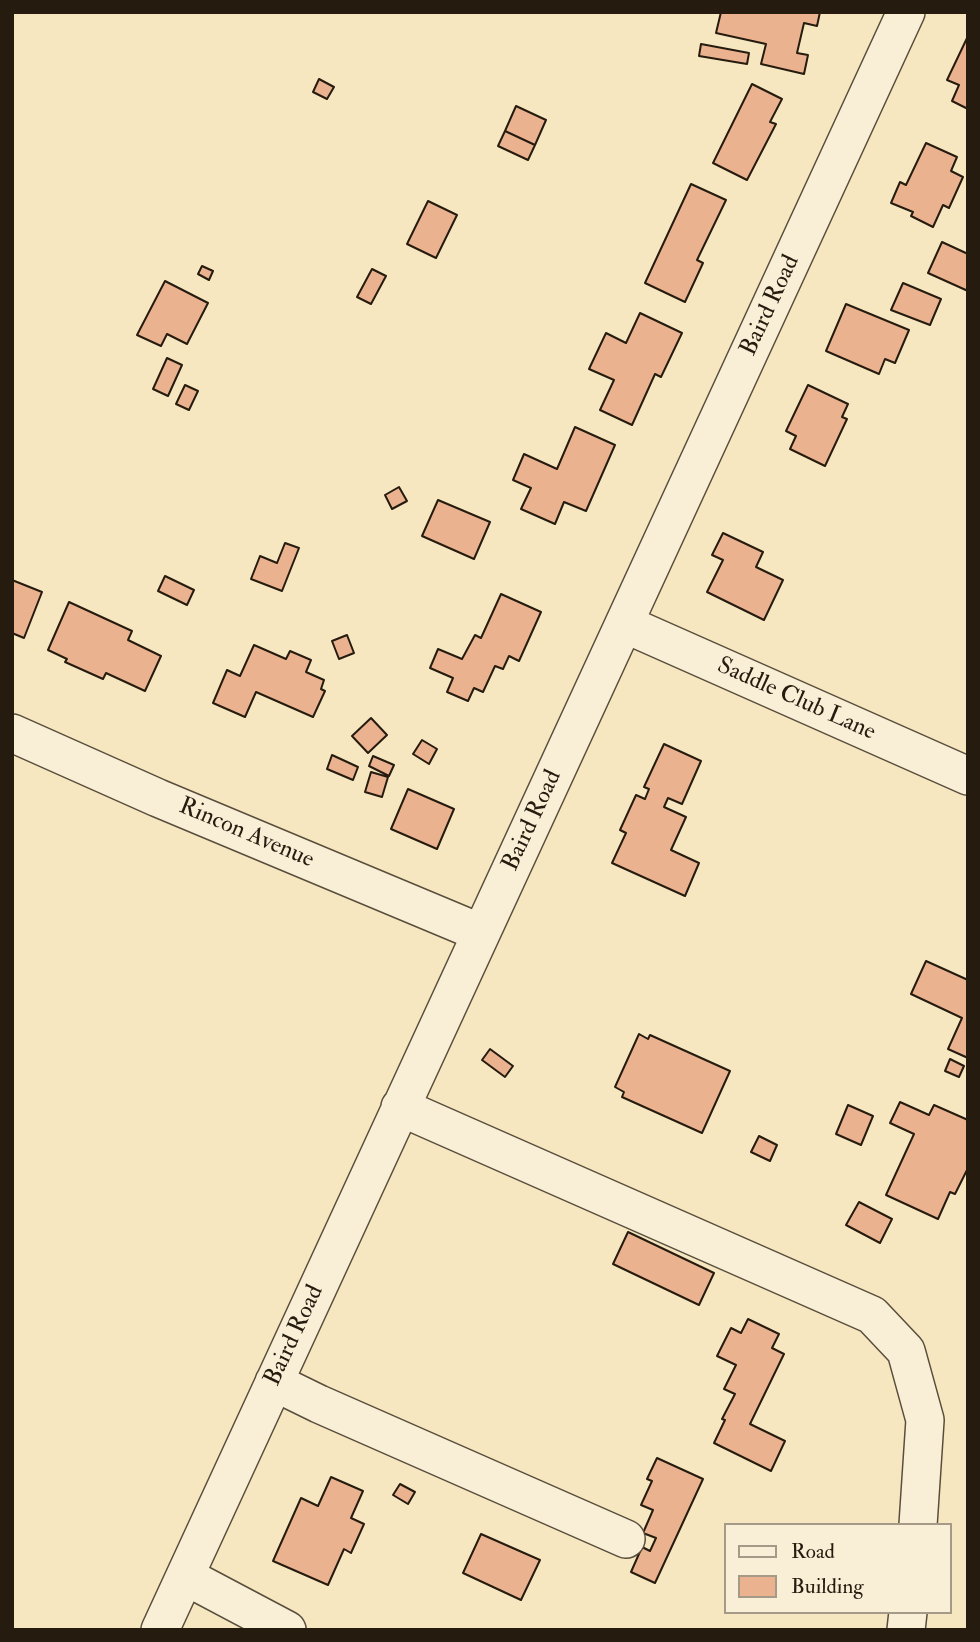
<!DOCTYPE html>
<html>
<head>
<meta charset="utf-8">
<style>
	body { margin:0 }
	#map { position:relative; width:980px; height:1642px; overflow:hidden; background:#f6e7c1; font-family:"IM FELL Double Pica",serif }
	canvas { display:block }
	.frame { position:absolute; inset:0; border:14px solid #251b0e; pointer-events:none }
	.legend { position:absolute; left:724px; top:1523px; width:228px; height:91px; box-sizing:border-box; background:#f9efd7; border:2px solid #a49a87; margin:0; padding:9px 12px; list-style:none; font-size:21px; color:#251b0e }
	.legend li { display:flex; align-items:center; gap:14px; height:35px }
	.legend b { width:35px; border:2px solid #a49a87 }
</style>
</head>
<body>
<div id="map">
<canvas width="980" height="1642"></canvas>
<div class="frame"></div>
<ul class="legend">
<li><b style="height:9px;background:#f9efd7"></b>Road</li>
<li><b style="height:19px;background:#ebb290"></b>Building</li>
</ul>
</div>
<script>
const ctx = document.querySelector('canvas').getContext('2d');
ctx.lineJoin = 'round';
function fill(path, color) { ctx.fillStyle = color; ctx.fill(path, 'evenodd'); }
function stroke(path, color, width, dash) { ctx.strokeStyle = color; ctx.lineWidth = width; ctx.lineCap = dash ? 'butt' : 'round'; ctx.setLineDash(dash || []); ctx.stroke(path); }
function label(font, color, halo, rows, align = 'center') {
  ctx.font = font + ' "IM FELL Double Pica",serif'; ctx.lineWidth = 5; ctx.setLineDash([]); ctx.textBaseline = 'middle'; ctx.strokeStyle = halo; ctx.fillStyle = color; for (const [text, x, y, turn = 0] of rows) {
    ctx.save(); ctx.translate(x, y); ctx.rotate((+turn || 0) * Math.PI / 180); ctx.textAlign = isNaN(turn) ? turn : align; if (halo) ctx.strokeText(text, 0, 0); ctx.fillText(text, 0, 0); ctx.restore();
  }
}
const building = new Path2D(`
	M721,12H820L817,26L804,23L797,53L808,55L804,74L761,64L766,44L716,33Z
	M968,36V109L952,101L959,85L947,80Z
	M701,44L749,53L747,64L699,56Z
	M319,79L334,87L327,99L313,92Z
	M752,84L782,99L770,122L776,124L747,180L713,163Z
	M516,106L546,120L535,145L505,131Z
	M505,131L535,145L528,160L498,146Z
	M926,143L957,157L951,171L963,177L949,208L943,205L933,227L911,216L913,212L891,203L900,182L906,185Z
	M691,184L726,200L697,260L703,263L685,302L645,283Z
	M428,201L457,215L436,258L407,244Z
	M942,242L968,254V291L928,273Z
	M202,266L213,271L209,280L198,274Z
	M372,269L386,276L371,304L357,297Z
	M165,281L208,303L187,344L167,334L161,346L137,335Z
	M903,283L941,299L930,325L891,310Z
	M846,304L909,330L895,363L885,359L879,374L826,351Z
	M640,313L682,333L661,377L655,374L632,425L600,410L614,380L589,369L606,333L626,343Z
	M167,358L182,365L168,396L153,389Z
	M185,385L198,391L189,410L176,404Z
	M808,385L848,404L842,417L847,419L825,466L790,449L796,436L786,431Z
	M575,427L615,445L586,511L564,502L555,524L521,509L531,488L513,480L524,454L557,469Z
	M399,487L407,501L392,509L385,495Z
	M438,500L490,522L474,559L422,536Z
	M723,533L763,552L756,567L783,580L764,620L707,592L723,560L712,555Z
	M285,543L299,548L282,591L251,579L260,556L277,563Z
	M165,576L194,590L187,605L158,591Z
	M12,580L42,592L24,638L12,633Z
	M501,594L541,612L519,661L509,656L503,669L495,666L483,692L474,688L468,701L447,692L453,678L430,668L438,649L462,659L475,635L481,638Z
	M69,602L132,631L128,640L161,656L145,691L106,673L103,679L65,662L67,659L48,650Z
	M347,635L354,653L339,659L332,641Z
	M254,645L286,659L290,651L311,660L306,672L324,680L321,689L325,691L313,717L256,692L245,717L213,703L227,670L240,676Z
	M371,718L387,735L368,753L352,736Z
	M422,740L437,749L429,764L413,754Z
	M664,744L701,761L682,804L668,798L664,807L686,817L671,850L699,863L685,896L612,863L626,833L620,830L636,795L645,799L649,789L644,787Z
	M332,755L358,767L353,780L327,769Z
	M373,756L394,765L389,776L369,766Z
	M371,772L388,777L382,797L365,792Z
	M408,789L454,809L437,849L391,829Z
	M926,961L968,980V1058L948,1049L962,1018L911,994Z
	M639,1034L648,1039L650,1035L730,1071L702,1133L622,1097L624,1092L615,1087Z
	M490,1049L513,1066L505,1077L482,1060Z
	M950,1059L964,1066L959,1077L945,1071Z
	M900,1102L929,1115L934,1105L968,1120V1168L955,1194L950,1192L938,1219L886,1195L914,1134L890,1123Z
	M848,1105L873,1116L861,1145L836,1134Z
	M759,1136L777,1145L770,1161L751,1152Z
	M859,1202L892,1219L880,1243L846,1225Z
	M628,1232L714,1273L699,1305L613,1264Z
	M748,1319L779,1334L772,1348L784,1354L750,1424L785,1441L771,1471L714,1443L725,1420L722,1419L735,1394L724,1389L736,1365L717,1356L731,1328L741,1333Z
	M657,1458L703,1479L655,1583L631,1572L642,1547L650,1551L656,1538L643,1533L653,1510L641,1505L652,1481L647,1479Z
	M331,1477L363,1491L351,1518L364,1524L351,1553L344,1549L328,1585L273,1561L301,1498L318,1506Z
	M400,1484L415,1492L408,1504L393,1495Z
	M481,1534L540,1560L521,1600L463,1573Z`);
fill(building, '#ebb290');
stroke(building, '#251b0e', 2);
const minor = new Path2D(`
	M625,624L968,776
	M12,733L158,798L481,933
	M400,1107L872,1315L906,1351L925,1420L918,1525
	M274,1382L319,1404L626,1539
	M185,1576L287,1630
	M160,1630L906,12
	M906,1630L908,1612`);
stroke(minor, '#594e3b', 40);
stroke(minor, '#f9efd7', 37);
label('24px', '#251b0e', '#f9efd7', [
	["Baird Road",771,306,-65],
	["Saddle Club Lane",796,700,24],
	["Baird Road",533,821,-65],
	["Rincon Avenue",246,834,23],
	["Baird Road",295,1336,-65]
]);
</script>
</body>
</html>
